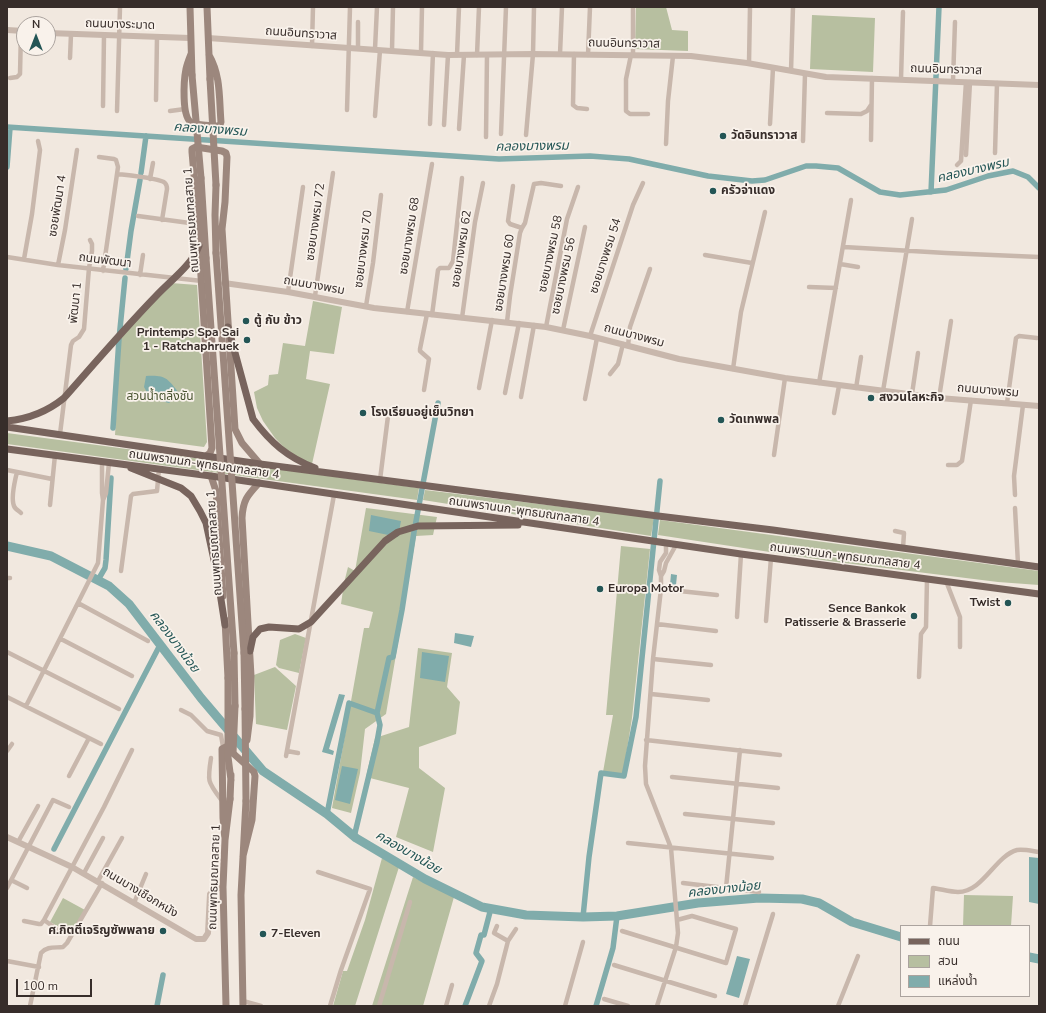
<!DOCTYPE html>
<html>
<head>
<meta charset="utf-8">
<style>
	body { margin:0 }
	#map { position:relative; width:1046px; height:1013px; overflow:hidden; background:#f1e8df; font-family:"Nunito Sans","Noto Sans Thai",sans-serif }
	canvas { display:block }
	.frame { position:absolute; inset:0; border:8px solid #372d2a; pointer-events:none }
	.legend { position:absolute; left:900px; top:925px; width:130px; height:72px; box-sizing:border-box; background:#f9f2eb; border:1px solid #aba39e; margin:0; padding:5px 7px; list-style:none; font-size:12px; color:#372d2a }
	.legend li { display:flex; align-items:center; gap:8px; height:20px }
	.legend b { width:20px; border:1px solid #aba39e }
	.north { position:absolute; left:16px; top:16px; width:40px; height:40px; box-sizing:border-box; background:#f9f2eb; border:1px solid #aba39e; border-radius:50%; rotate:0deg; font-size:11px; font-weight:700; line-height:16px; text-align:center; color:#372d2a }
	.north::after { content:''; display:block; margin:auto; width:14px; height:18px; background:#235555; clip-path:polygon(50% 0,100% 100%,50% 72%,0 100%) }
	.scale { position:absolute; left:16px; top:979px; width:76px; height:18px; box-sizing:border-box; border:2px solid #372d2a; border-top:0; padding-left:5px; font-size:12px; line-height:14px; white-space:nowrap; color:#372d2a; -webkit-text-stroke:3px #f9f2eb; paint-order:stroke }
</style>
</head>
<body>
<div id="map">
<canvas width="1046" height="1013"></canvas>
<div class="frame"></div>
<ul class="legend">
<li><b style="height:5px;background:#78645d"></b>ถนน</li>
<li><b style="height:11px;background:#b7bfa0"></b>สวน</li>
<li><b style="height:11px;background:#80acab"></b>แหล่งน้ำ</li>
</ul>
<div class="north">N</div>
<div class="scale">100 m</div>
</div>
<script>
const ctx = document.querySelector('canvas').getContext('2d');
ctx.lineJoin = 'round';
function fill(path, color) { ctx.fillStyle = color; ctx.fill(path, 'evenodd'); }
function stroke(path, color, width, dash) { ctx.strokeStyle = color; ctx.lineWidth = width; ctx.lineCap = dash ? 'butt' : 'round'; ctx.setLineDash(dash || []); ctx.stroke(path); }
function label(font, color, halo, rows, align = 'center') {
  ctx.font = font + ' "Nunito Sans","Noto Sans Thai",sans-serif'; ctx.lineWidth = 3.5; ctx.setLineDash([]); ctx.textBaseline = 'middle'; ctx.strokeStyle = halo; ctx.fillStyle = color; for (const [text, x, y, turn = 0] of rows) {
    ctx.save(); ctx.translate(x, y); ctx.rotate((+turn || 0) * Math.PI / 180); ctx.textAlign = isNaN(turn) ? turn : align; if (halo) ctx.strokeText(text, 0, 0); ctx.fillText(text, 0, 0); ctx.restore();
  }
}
fill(new Path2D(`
	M636,7H666L672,30L688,31V51L635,49Z
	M812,15L875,18L873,72L810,69Z
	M171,283L197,285L207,442L204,447L115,435L121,333Z
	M313,301L342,307L334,354L310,351L306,379L330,384L312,464L297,461L275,438L263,421L257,408L254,392L268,385L269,375L278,374L283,343L305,346Z
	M7,433L419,488L417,500L7,444Z
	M425,490L654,518L651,536L423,500Z
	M366,508L437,517L433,535L416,536L386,714L365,729L360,773L351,813L332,808L364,628H369L373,612L341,604L344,583L348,567L355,571Z
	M660,520L1039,571V585L998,582L829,561L658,535Z
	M621,546L650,549L632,718L623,775L603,772L613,715H606Z
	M295,634L306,638L299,673L279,668L276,665L280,640Z
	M418,648L452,653L447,687L460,702L456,734L419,747V768L445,788L433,852L396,837L409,788L366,777L375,738L409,727Z
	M275,667L296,686L287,730L256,724L254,675Z
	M382,858L399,867L355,1006H333L343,971H347L365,920Z
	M413,877L454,897L423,1006H372Z
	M964,895L1013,896L1011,926H963Z
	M63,898L85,910L72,934L50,922Z`), '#b7bfa0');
fill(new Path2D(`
	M146,376C166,375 167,378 179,393L169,403L150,398L144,387Z
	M371,515L401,521L398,537L369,531Z
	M671,574L677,575L676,585H670Z
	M455,633L474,636L471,647L454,643Z
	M422,652L449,656L445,682L420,678Z
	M339,694L345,695L329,749L334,751L333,755L322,752Z
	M342,766L358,769L350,804L335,800Z
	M1029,857L1039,858V904L1029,902Z
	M737,956L750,959L739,998L726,994Z`), '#80acab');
stroke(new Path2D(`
	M7,127L499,159L590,156L629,159L708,176L752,181L765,180L806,166H816L838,168L880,192L900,195L946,190L988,176L1013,171L1028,177L1039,188
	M7,167L10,128
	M141,173L146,136
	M931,192L939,7
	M126,269L131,231L140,180
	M113,428L119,339L125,278
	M98,580L105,568L106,560L111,478
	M327,814L349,703L377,713L389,658L393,657L402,610L414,532L438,403
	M354,837L377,742L380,725L377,713
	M54,849L160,645
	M583,917L589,857L601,773L624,776L636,717L660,481
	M157,1006L163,975
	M465,1006L482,961L476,953L481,935H484L491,908
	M596,1006L613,948L617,916`), '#80acab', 5.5);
stroke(new Path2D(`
	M7,546L51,556L109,586L129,604L201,698L263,771L327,814L356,838L425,879L482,907L526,915L583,917L617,916L698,903L759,898L802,899L819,903L852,922L901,937
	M1029,957L1039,959`), '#80acab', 9);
stroke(new Path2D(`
	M312,46L313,7
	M358,48V22
	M375,49L377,7
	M392,50L393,7
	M421,52L422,7
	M560,54L562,7
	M574,54L573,105L577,108L587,109
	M457,55L459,7
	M477,55L479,7
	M588,55L590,7
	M631,55L626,79V111L630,114H648
	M633,55V7
	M70,58L71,34
	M749,63L750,7
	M791,71L793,7
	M10,78L17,77L20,74L21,31
	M901,79L903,12
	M953,81L955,22
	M156,100L157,37
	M103,106L104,35
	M347,110L350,7
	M117,111L120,7
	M170,111L185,109
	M827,113L861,114L867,111L871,105
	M375,116L380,50
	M430,124L433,53
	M770,124L773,68
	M444,125L448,55
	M459,129L464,55
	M501,134L506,7
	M526,135L533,54L534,7
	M486,137L487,55
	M871,140L872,78
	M803,141L805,74
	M666,144L668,101L673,56
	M995,153L997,83
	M966,155L970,82
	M99,157L114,159L116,160L118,167L117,174
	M957,165L961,161L966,82
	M150,179L153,163
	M138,216L197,224
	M522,228L525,223L534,184L541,183L561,186
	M844,247L946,253L1039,257
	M705,255L752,263
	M7,257L58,265L202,281
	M24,259L32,214L40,150L38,141
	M840,264L858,267
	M58,265L65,230L77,150
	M103,271L117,174C125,175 160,178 165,183C167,185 167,187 167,189L162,220
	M140,275L143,255
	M809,287L836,288
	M288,292L303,187
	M315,296L333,173
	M366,306L373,263L381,195
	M407,312L432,164
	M432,315L438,270L440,268H449L453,261L462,178
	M462,318L475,222L483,183
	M507,322L510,296L520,233L522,228L510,224L508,221L513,186
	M546,327L567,219L578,187
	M563,330L585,227
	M590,336L633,205L643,183
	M628,346L630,327L650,269
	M733,369L741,312L765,212
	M610,374L618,364L623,344
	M819,383L851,200
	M479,388L492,320
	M856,388L861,357
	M424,390L429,359L420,351V349L427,314
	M883,391L912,219
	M505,393L519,323
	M912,394L918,353
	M521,397L534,325
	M939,398L951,321
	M585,399L597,338
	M1007,403L1016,338L1019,336L1037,338
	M834,413L839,386
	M60,434L71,345L73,341L79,337L84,329L89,268L92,251V244L90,240
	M774,455L785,378
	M102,462V493L103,500L106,493L109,463
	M948,465H957L962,461L971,400
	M7,470L17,472
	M380,480L388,416
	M1015,495L1014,476L1023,405
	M50,505L55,455
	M1015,508L1018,564
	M21,513C19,511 15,509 14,506C11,499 15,480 17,472L52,479
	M895,531L904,533L903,548
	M121,571L131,496L133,494L157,491L159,469
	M661,576L664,571L666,563L676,545
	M7,578H10
	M946,581L960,617V647
	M661,589L717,595
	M78,603L148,641
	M737,617L741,554
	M766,621L771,558
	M657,624L716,631
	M61,639L132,676
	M7,652L119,709
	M653,659L711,665
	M919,677L921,634L926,627L927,579
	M651,694L708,700
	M7,697L101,744
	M26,706L98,563L103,500
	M181,710L191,715L207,731L221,735L223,747
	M646,740L780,755
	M7,751L12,744
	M287,751L298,753
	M286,756L334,495
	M211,758C207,783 208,782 223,802
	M69,776L89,738
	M672,777L778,788
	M685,814L773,823
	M18,842L38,806
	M628,843L772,858
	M318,872L370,889L341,970L330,1006
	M84,873L103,838
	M11,880L27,888
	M98,881L122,838
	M683,883L759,892
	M7,888L53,800L69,807
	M726,888L740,750
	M134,903L146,874
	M44,920L104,807L132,750
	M24,921L39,924H41L44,920L58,930
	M497,926L494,933L508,941
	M930,926L933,888C941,889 950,892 958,892C983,892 995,856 1017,850C1024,849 1032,851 1039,852
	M622,931L726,963L736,929L692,916L677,920
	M7,961L39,967
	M614,965L715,996
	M604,999L628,1006
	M243,1001L261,1006
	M30,1006L41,953C47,946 55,948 63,947L67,943L102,883
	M379,1006L410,902
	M446,1006L452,985
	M489,1006L497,984L508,941L516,929
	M565,1006L583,942
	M657,1006L676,947L678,933L671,848L646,784L645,766L653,659L661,589V576L659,570L660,562L666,553V543
	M745,1006L773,914
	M838,1006L858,956`), '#c8b7ac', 4.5);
stroke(new Path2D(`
	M7,30L24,31
	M48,33L190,38
	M208,38L448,55L533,54L691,56L747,63L826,77L1039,85
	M224,283L288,292L374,308L546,327L590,336L679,359L785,378L939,398L1039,406
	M7,837L72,867L196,939H204L208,933L210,894L215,889L223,887`), '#c8b7ac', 6);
stroke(new Path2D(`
	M190,7L192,75
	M207,7L210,79
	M191,54C189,59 187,64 186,69C184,79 181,118 192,123C198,126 210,125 217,126L220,125L221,122C219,98 221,76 209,55
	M201,178L206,258
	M216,185L215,215L216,253
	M206,456L210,453L212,448L196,198L192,152V149L196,147L222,151L226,153L227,157L225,202L222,229L235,429L242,443L260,464
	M211,476L216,491L223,596
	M225,620L228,678
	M234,653L235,706
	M244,653L245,709
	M247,740L250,716L251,676L242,518C243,500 247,496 259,483
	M225,840L223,818L222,749L226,747L254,772L255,776L252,820L243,856
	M226,1006L223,887L225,840L230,799
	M243,1006L241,895L246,801`), '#9c877d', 7);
stroke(new Path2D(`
	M228,327L253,419C271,443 287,457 315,468
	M7,421C28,419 48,411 64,398C94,364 124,329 156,296C171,280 191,266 199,246
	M7,427L260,464L658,516L773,530L1039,567
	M7,449L211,476L741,554L1039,594
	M131,468L181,488L191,496L200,511L206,523L217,574L225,625
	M250,651L253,637L260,629L269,627L299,629L311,622L385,541L398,532L418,526L518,525`), '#78645d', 7);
stroke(new Path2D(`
	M192,75L201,178
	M210,79L216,185
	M216,253L244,653
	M206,258L234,653
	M228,678V757L231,780
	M245,709L246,801
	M233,753L235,706
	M230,799L231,775`), '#9c877d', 7);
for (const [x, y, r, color] of [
	[723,136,4,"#235555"],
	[713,191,4,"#235555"],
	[246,321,4,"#235555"],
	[247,340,4,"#235555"],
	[871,398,4,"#235555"],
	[363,413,4,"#235555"],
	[721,420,4,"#235555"],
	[600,589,4,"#235555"],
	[1008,603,4,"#235555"],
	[914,616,4,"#235555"],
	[163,931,4,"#235555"],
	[263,934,4,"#235555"]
]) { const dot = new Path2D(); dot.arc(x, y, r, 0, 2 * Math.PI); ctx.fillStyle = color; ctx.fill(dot); stroke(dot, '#f9f2eb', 1.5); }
label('12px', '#372d2a', '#f9f2eb', [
	["ถนนบางระมาด",120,25,2],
	["ถนนอินทราวาส",301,34,4],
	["ถนนอินทราวาส",624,44,1],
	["ถนนอินทราวาส",946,70,2],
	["ซอยพัฒนา 4",58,206,-81],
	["ถนนพุทธมณฑลสาย 1",192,220,-94],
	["ซอยบางพรม 72",316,222,-82],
	["ซอยบางพรม 68",410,236,-81],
	["ซอยบางพรม 70",364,249,-83],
	["ซอยบางพรม 62",462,249,-81],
	["ซอยบางพรม 58",551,254,-78],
	["ซอยบางพรม 54",606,256,-72],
	["ถนนพัฒนา",105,261,7],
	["ซอยบางพรม 60",505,273,-81],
	["ซอยบางพรม 56",564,276,-78],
	["ถนนบางพรม",314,286,10],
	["พัฒนา 1",76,303,-84],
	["ถนนบางพรม",634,336,15],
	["ถนนบางพรม",988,391,5],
	["ถนนพรานนก-พุทธมณฑลสาย 4",204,465,8],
	["ถนนพรานนก-พุทธมณฑลสาย 4",524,512,8],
	["ถนนพุทธมณฑลสาย 1",215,543,-94],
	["ถนนพรานนก-พุทธมณฑลสาย 4",845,557,7],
	["ถนนพุทธมณฑลสาย 1",215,877,-88],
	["ถนนบางเชือกหนัง",140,893,31]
]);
label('bold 12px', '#372d2a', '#f9f2eb', [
	["วัดอินทราวาส",731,136],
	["ครัวจ่าแดง",721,191],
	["ตู้ กับ ข้าว",254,321],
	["Printemps Spa Sai",239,333,"right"],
	["1 - Ratchaphruek",239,347,"right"],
	["สงวนโลหะกิจ",879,398],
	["โรงเรียนอยู่เย็นวิทยา",371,413],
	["วัดเทพพล",729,420],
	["Europa Motor",608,589],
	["Twist",1000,603,"right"],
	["Sence Bankok",906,609,"right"],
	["Patisserie & Brasserie",906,623,"right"],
	["ศ.กิตติ์เจริญซัพพลาย",155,931,"right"],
	["7-Eleven",271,934]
], 'left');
label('12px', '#485330', '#f9f2eb', [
	["สวนน้ำตลิ่งชัน",160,397]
]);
label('italic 13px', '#235555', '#f9f2eb', [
	["คลองบางพรม",210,130,4],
	["คลองบางพรม",532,147,-1],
	["คลองบางพรม",973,171,-13],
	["คลองบางน้อย",174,642,53],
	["คลองบางน้อย",408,853,30],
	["คลองบางน้อย",724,890,-6]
]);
</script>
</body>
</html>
